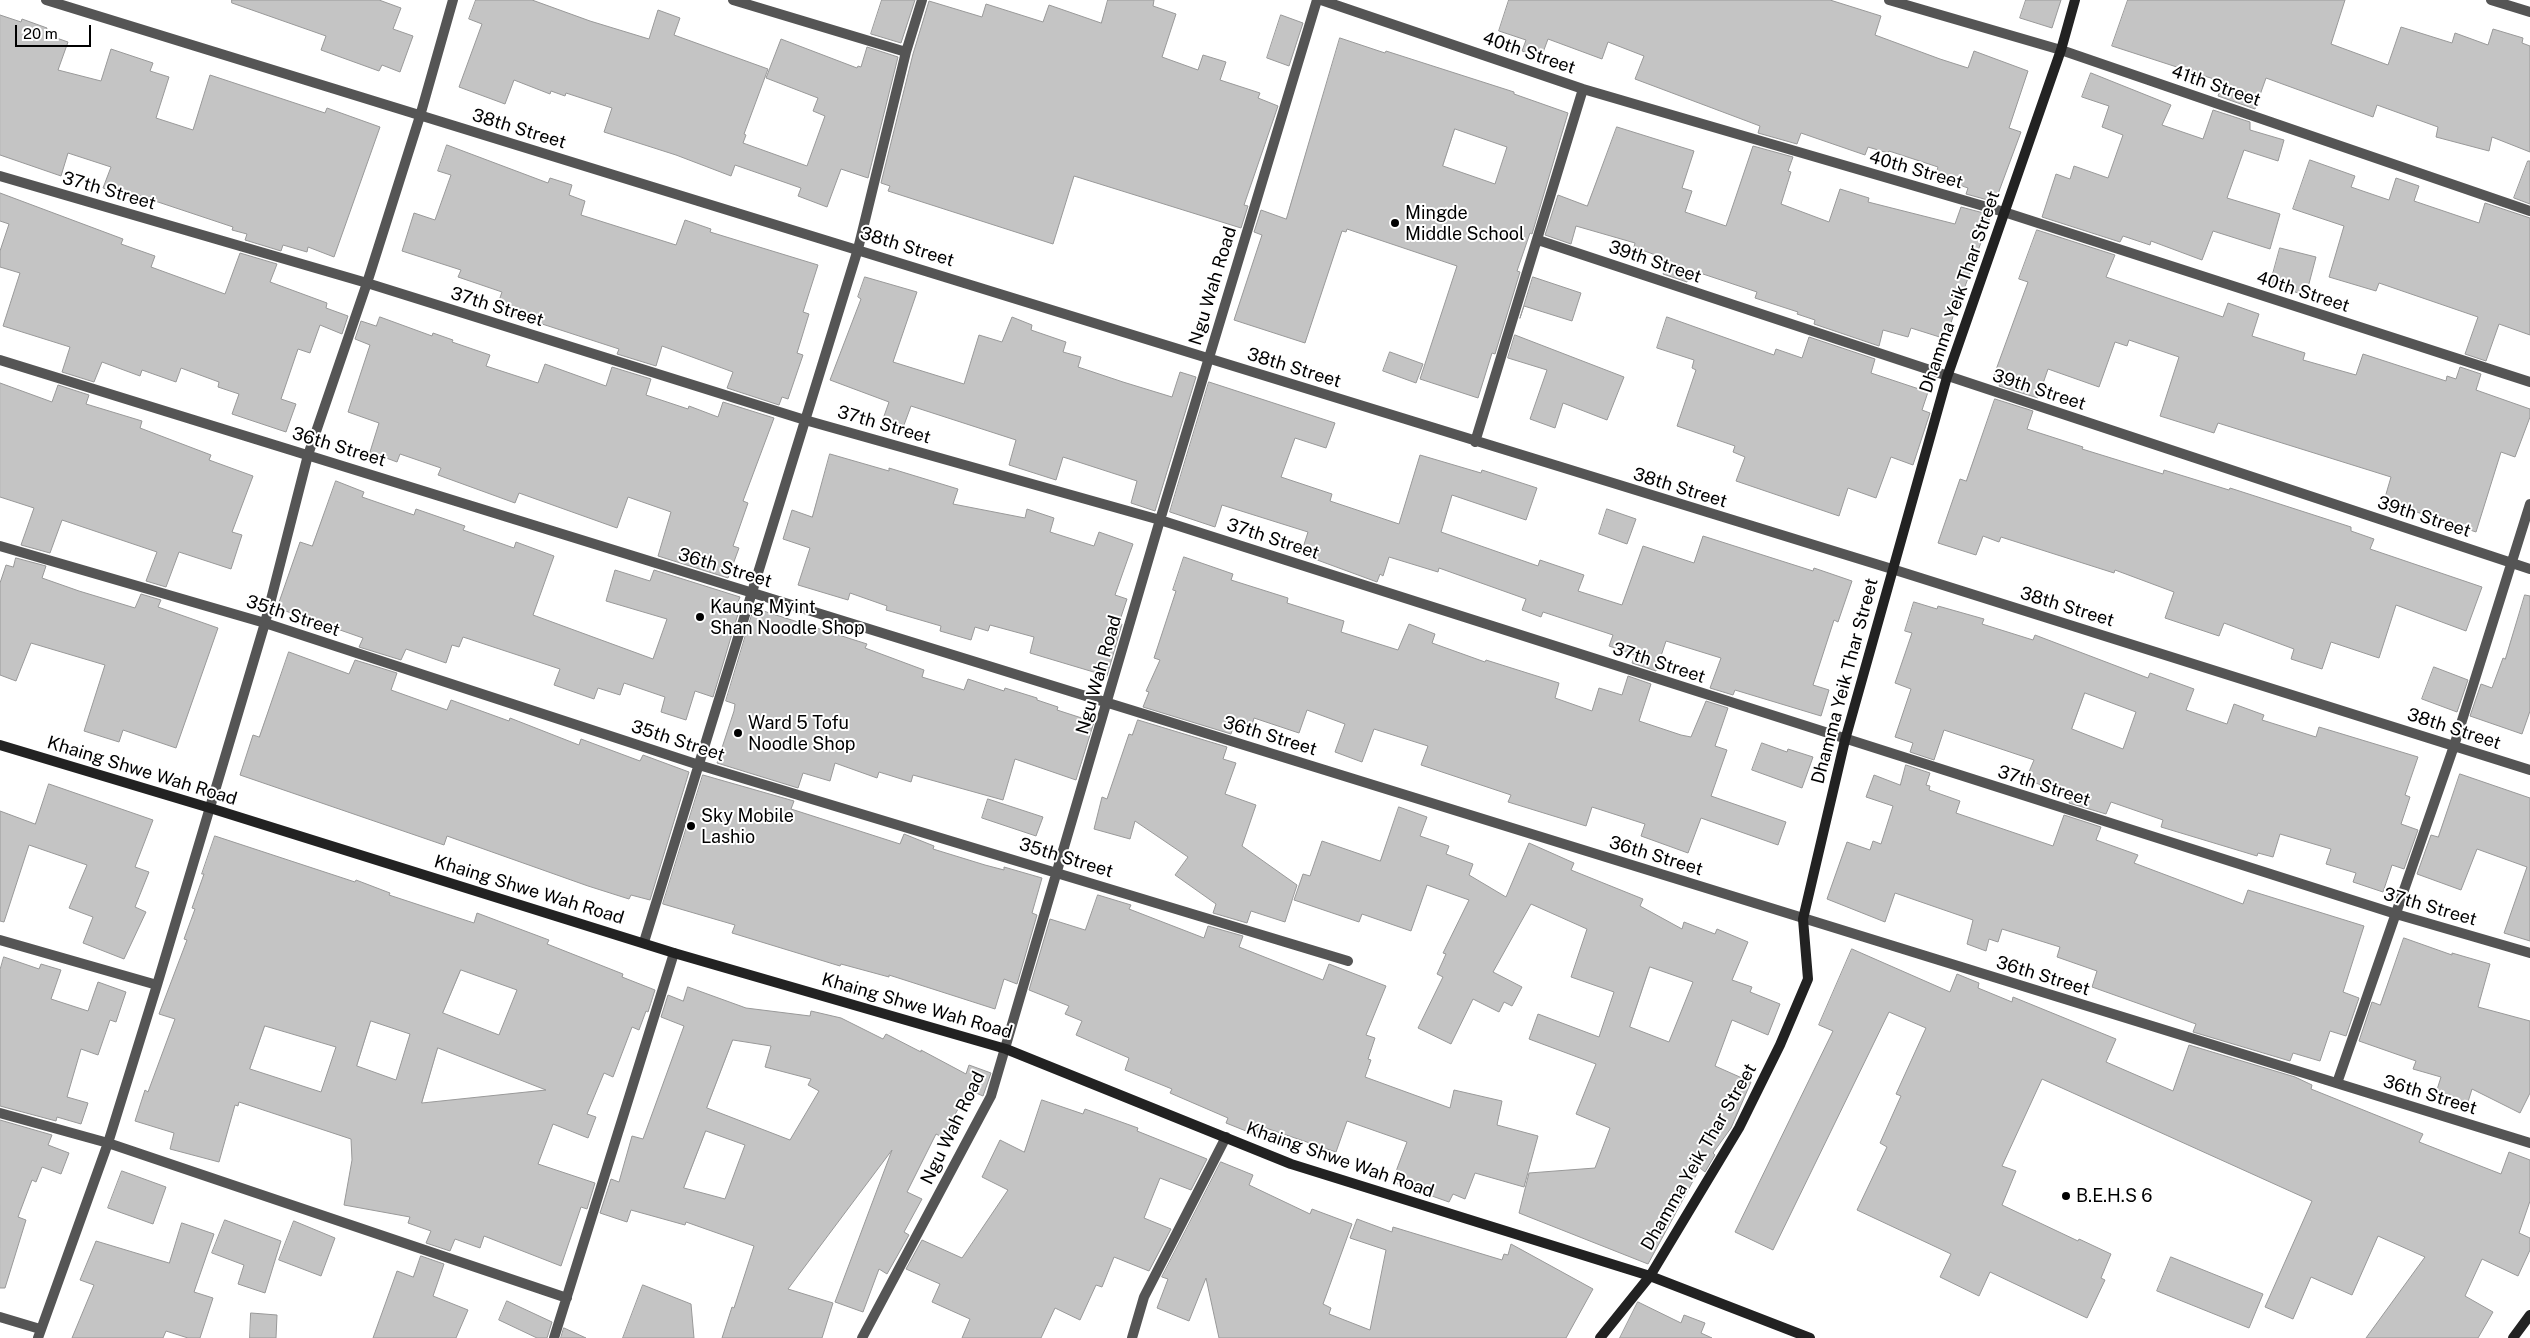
<!DOCTYPE html>
<html>
<head>
<meta charset="utf-8">
<style>
	body { margin:0 }
	#map { position:relative; width:2530px; height:1338px; overflow:hidden; background:#fff; font-family:"Public Sans",sans-serif }
	canvas { display:block }
	.scale { position:absolute; left:15px; top:25px; width:76px; height:22px; box-sizing:border-box; border:2px solid #000; border-top:0; padding-left:6px; font-size:15px; line-height:18px; white-space:nowrap; color:#000; -webkit-text-stroke:4px #fff; paint-order:stroke }
</style>
</head>
<body>
<div id="map">
<canvas width="2530" height="1338"></canvas>
<div class="scale">20 m</div>
</div>
<script>
const ctx = document.querySelector('canvas').getContext('2d');
ctx.lineJoin = 'round';
function fill(path, color) { ctx.fillStyle = color; ctx.fill(path, 'evenodd'); }
function stroke(path, color, width, dash) { ctx.strokeStyle = color; ctx.lineWidth = width; ctx.lineCap = dash ? 'butt' : 'round'; ctx.setLineDash(dash || []); ctx.stroke(path); }
function label(font, color, halo, rows, align = 'center') {
  ctx.font = font + ' "Public Sans",sans-serif'; ctx.lineWidth = 4; ctx.setLineDash([]); ctx.textBaseline = 'middle'; ctx.strokeStyle = halo; ctx.fillStyle = color; for (const [text, x, y, turn = 0] of rows) {
    ctx.save(); ctx.translate(x, y); ctx.rotate((+turn || 0) * Math.PI / 180); ctx.textAlign = isNaN(turn) ? turn : align; if (halo) ctx.strokeText(text, 0, 0); ctx.fillText(text, 0, 0); ctx.restore();
  }
}
const building = new Path2D(`
	M232,0H379L401,8L393,29L413,36L400,72L382,65L379,71L321,50L326,36L232,3Z
	M476,0H532L590,21L649,39L658,10L680,18L674,35L768,69L744,134L746,135L743,143L807,166L825,116L813,111L818,98L766,78L781,39L857,68L858,66L861,67L867,47L898,57L868,178L841,169L827,207L798,196L801,188L735,165L731,176L676,155L604,132L612,108L566,93L565,96L551,91L550,94L514,80L505,104L459,87L482,24L469,19Z
	M882,0H915L901,43L871,34Z
	M1108,0H1154L1153,6L1176,14L1162,57L1198,70L1203,55L1226,62L1220,80L1260,93L1258,98L1278,106L1244,205L1248,206L1241,228L1074,176L1053,244L888,191L890,186L881,183L913,54L929,1L982,17L986,4L1043,22L1049,5L1101,23Z
	M1509,0H1830L1881,16L1875,35L1940,59L1968,68L1974,51L2028,71L2009,128L2021,132L1995,202L1966,194L1968,188L1935,177L1938,167L1889,151L1888,153L1868,147L1865,155L1801,133L1797,144L1758,133L1760,126L1635,79L1644,56L1608,42L1602,59L1548,39L1541,58L1522,51L1526,40L1499,31Z
	M2026,0H2061L2052,28L2020,18Z
	M2128,0H2345L2331,44L2388,65L2401,27L2452,43L2455,33L2488,45L2493,29L2523,38L2522,43L2530,46V152L2492,137L2489,151L2436,137L2438,127L2377,105L2373,117L2266,78L2255,109L2218,96L2223,82L2112,46Z
	M0,15L21,22L22,19L47,28L45,34L68,42L58,70L101,81L111,49L153,63L150,71L169,77L156,118L193,130L210,75L325,113L327,108L380,127L334,257L308,247L307,252L283,245L281,251L245,240L247,234L232,230L233,227L134,194L132,198L103,188L111,167L68,153L61,176L0,155Z
	M1281,15L1303,23L1289,66L1267,58Z
	M1340,38L1385,53L1386,51L1514,92V94L1568,113L1532,234L1530,233L1517,271L1520,272L1495,354L1492,353L1478,398L1420,379L1457,266L1347,229L1346,232L1342,231L1305,343L1234,320L1262,235L1254,232L1261,210L1286,219ZM1455,129L1507,147L1495,184L1443,166Z
	M2091,73L2171,105L2162,125L2203,139L2213,110L2250,122V130L2284,140L2278,161L2244,150L2227,198L2280,214L2270,249L2213,231L2202,260L2151,241L2150,245L2123,236L2120,242L2042,217L2056,174L2070,179L2074,166L2108,178L2123,135L2102,127L2109,106L2082,97Z
	M1617,127L1694,151L1682,188L1692,191L1685,212L1726,226L1753,146L1793,157L1788,171L1791,172L1781,204L1829,222L1840,189L1869,198L1868,202L1955,224L1961,207L1991,215L1963,292L1961,291L1946,339L1911,328L1908,337L1883,330L1879,346L1814,324L1815,320L1797,314L1798,312L1755,298L1757,292L1691,270L1687,282L1663,274L1669,260L1634,247L1635,243L1576,226L1571,244L1545,235L1558,195L1587,206Z
	M447,145L548,183L550,178L572,185L569,195L585,201L581,215L676,245L685,220L711,229L710,232L818,265L803,312L809,314L797,353L803,355L788,399L782,397L779,405L727,388L733,372L662,346L656,366L617,354L619,349L496,309L502,292L458,277L461,270L402,251L414,213L435,220L451,175L438,171Z
	M2310,160L2355,176L2351,187L2389,200L2396,178L2419,186L2414,201L2479,223L2485,203L2530,218V335L2499,324L2486,361L2465,354L2478,317L2379,283L2376,291L2329,277L2344,226L2293,209Z
	M2528,161H2530V204L2514,198Z
	M0,193L123,239L121,244L155,256L151,267L225,294L240,253L277,264L270,282L327,303L326,308L348,316L342,334L320,325L310,353L298,349L281,399L296,404L286,432L232,414L239,394L218,387L219,382L181,368L176,382L142,370L140,376L102,362L94,382L62,372L70,347L3,326L20,273L0,267V251L9,224L0,221Z
	M2037,230L2115,255L2106,277L2223,317L2228,303L2259,314L2252,336L2305,353L2303,360L2356,375L2363,354L2446,381L2447,376L2456,379L2460,367L2481,374L2476,390L2530,409V417L2515,457L2501,452L2476,532L2384,501L2391,477L2218,423L2214,433L2160,416L2179,357L2129,340L2127,346L2115,342L2099,387L2048,369L2038,398L1999,386L2001,381L1993,378L2028,282L2019,279Z
	M2280,248L2316,257L2306,295L2270,285Z
	M865,277L917,292L893,362L964,384L979,335L1002,342L1012,317L1032,325L1031,330L1066,342L1063,352L1081,357L1078,367L1123,382L1172,397L1180,372L1196,377L1155,511L1131,503L1137,481L1063,457L1056,480L1009,465L1016,440L911,406L904,425L883,419L889,402L830,380L861,299L858,297Z
	M1533,277L1581,293L1572,321L1524,306L1520,318Z
	M380,317L432,336L433,333L453,340L452,342L490,355L486,366L538,383L545,364L606,386L612,367L651,379L646,395L688,409L689,406L718,417L723,402L774,418L743,501L748,503L733,546L739,548L728,578L658,556L671,512L628,497L617,528L519,493L515,503L438,475L441,468L400,454L397,462L370,452L379,423L348,412L370,345L355,339L361,321L376,326Z
	M1667,317L1774,355L1776,349L1802,358L1809,337L1875,359L1871,373L1928,392L1922,410L1930,413L1913,465L1891,457L1876,498L1848,488L1839,516L1736,481L1745,457L1733,452L1735,446L1677,426L1696,370L1692,368L1694,360L1657,348Z
	M1515,335L1624,377L1607,420L1563,403L1555,428L1530,419L1547,370L1508,358Z
	M1390,352L1423,364L1416,383L1383,371Z
	M1209,382L1335,423L1326,448L1295,438L1281,477L1332,494L1330,501L1399,524L1420,455L1481,473L1482,470L1537,488L1526,520L1452,495L1441,532L1538,566L1540,560L1584,575L1578,591L1622,605L1643,546L1694,563L1703,536L1813,571L1814,568L1852,581L1838,622L1834,620L1813,685L1829,690L1821,716L1735,690L1733,695L1710,688L1721,658L1666,641L1656,671L1632,663L1635,655L1609,646L1613,635L1543,612L1541,617L1522,610L1526,599L1439,568L1438,572L1389,557L1383,576L1380,574L1377,582L1301,554L1308,532L1222,505L1215,527L1170,512Z
	M0,383L52,402L58,385L89,395L86,404L142,421L140,428L211,455L209,460L253,476L232,532L242,535L231,569L179,552L166,587L146,581L157,552L62,520L50,553L21,545L34,508L0,497Z
	M1995,399L2033,411L2027,429L2083,447L2082,449L2163,474L2164,470L2229,490L2230,488L2351,527V531L2374,539L2370,549L2482,587L2466,631L2396,605L2379,658L2331,642L2322,669L2291,659L2294,649L2224,623L2219,636L2165,618L2174,592L2115,570L2114,573L2001,537L1999,542L1983,536L1976,555L1938,543L1960,479L1966,481Z
	M830,454L889,471V468L958,489L953,504L1025,518L1027,509L1054,518L1050,532L1094,546L1099,532L1133,544L1115,595L1127,599L1119,623L1122,624L1107,676L1030,653L1034,637L990,625L988,631L975,627L971,640L940,631L941,626L886,610L887,606L850,593L848,600L798,585L810,548L783,539L792,510L812,517Z
	M336,481L364,492L362,497L414,515L416,509L465,526L463,530L514,548L516,542L554,556L533,615L653,659L667,619L606,601L615,570L650,581L654,570L740,597L738,602L741,604L713,697L695,691L686,720L661,712L665,697L624,683L620,695L598,688L594,699L554,685L560,669L463,637L459,647L452,645L446,663L406,649L401,660L359,647L363,638L277,608L300,542L312,546Z
	M1607,509L1636,519L1627,544L1599,534Z
	M1184,557L1233,574L1231,580L1288,598L1287,603L1344,621L1341,632L1398,650L1409,624L1435,634L1432,643L1485,662L1486,660L1559,683L1555,698L1592,711L1599,688L1622,695L1628,676L1651,684L1639,721L1681,735L1691,737L1706,701L1728,708L1715,746L1727,750L1711,796L1786,822L1778,845L1701,818L1688,853L1641,836L1645,824L1592,807L1586,826L1508,802L1511,795L1421,765L1428,746L1374,729L1362,762L1335,752L1345,724L1307,710L1299,733L1254,718L1252,725L1236,719L1231,734L1143,707L1149,692L1146,691L1160,660L1154,658L1176,591L1173,590Z
	M16,558L46,566L42,578L79,591L135,608L141,594L161,600L158,607L218,628L176,748L123,730L119,742L84,731L105,665L31,643L16,681L0,675V583L6,565L13,567Z
	M2525,595L2530,596V711L2522,734L2470,716L2481,684L2492,688L2503,658L2505,659Z
	M1914,602L1937,609L1938,606L1984,619L1982,624L2033,640L2035,635L2148,678L2150,673L2194,689L2186,710L2227,724L2234,704L2264,715L2262,720L2316,737L2319,727L2418,757L2405,795L2410,797L2401,824L2418,830L2404,869L2392,865L2383,892L2353,882L2356,873L2326,864L2331,849L2280,834L2273,857L2258,853L2257,856L2161,827L2163,820L2111,802L2106,814L2069,803L2071,797L2026,779L2034,760L1944,730L1934,760L1910,752L1913,743L1895,737L1911,689L1895,683L1912,633L1905,631ZM2085,693L2136,712L2123,749L2072,729Z
	M754,608L867,644L865,648L924,670L922,677L964,690L968,679L1004,691L1005,688L1037,698V700L1058,707L1057,710L1094,722L1076,780L1015,759L1003,800L913,775L911,782L879,772L877,778L835,763L830,781L803,773L798,788L717,763L734,711L735,704L726,701Z
	M289,652L349,674L355,660L397,673L391,690L447,710L451,700L509,721L510,718L579,745L581,739L640,761L643,755L689,772L650,900L631,895L629,899L588,886L447,836L444,845L240,775L253,735L259,737Z
	M2434,667L2468,680L2457,712L2422,699Z
	M1138,720L1227,747L1223,759L1236,763L1225,794L1256,805L1242,846L1297,885L1285,922L1251,911L1247,923L1213,913L1216,904L1175,875L1188,857L1135,821L1130,839L1094,829L1102,797L1107,799L1129,734L1132,735Z
	M1762,743L1787,752L1788,749L1813,757L1802,788L1752,770Z
	M1906,765L1930,773L1926,785L1930,786L1929,790L1960,801L1956,813L2053,846L2064,815L2101,827L2096,840L2138,855L2134,863L2243,904L2248,890L2364,926L2343,992L2359,998L2346,1036L2330,1031L2320,1061L2293,1053L2290,1061L2193,1032L2196,1024L2092,987L2097,971L2057,957L2060,947L2002,929L1998,942L1989,939L1986,951L1967,944L1973,920L1895,893L1885,922L1827,899L1847,842L1870,850L1873,841L1881,844L1893,806L1866,797L1874,775L1900,785Z
	M2460,774L2530,798V941L2504,933L2527,867L2477,849L2461,890L2417,874L2431,835L2438,837Z
	M703,775L794,801L791,809L900,844L904,834L934,846L933,849L985,865L1004,870V867L1042,878L1032,913L1037,915L1017,984L1004,979L995,1009L889,975V977L841,964L840,966L732,933L735,925L663,904Z
	M49,784L153,820L135,867L149,872L135,907L146,912L124,959L83,943L93,917L69,908L87,865L29,845L4,922L0,921V811L35,824Z
	M988,799L1043,817L1036,836L982,818Z
	M1399,807L1427,817L1420,836L1449,846L1446,854L1473,864L1469,875L1506,897L1529,843L1574,863L1571,870L1643,899L1640,906L1682,929L1684,922L1715,934L1717,929L1748,942L1732,980L1752,987L1750,992L1780,1004L1768,1035L1732,1020L1715,1066L1751,1082L1731,1128L1713,1153L1715,1155L1705,1172L1700,1168L1648,1264L1519,1213L1529,1173L1595,1168L1610,1128L1576,1114L1596,1064L1529,1039L1538,1014L1599,1037L1614,992L1571,977L1587,929L1531,904L1493,972L1522,987L1512,1006L1504,1002L1499,1012L1473,999L1451,1044L1418,1028L1443,977L1437,974L1446,954L1443,953L1469,900L1427,885L1411,931L1362,914L1359,922L1294,900L1303,874L1310,876L1322,841L1380,861ZM1650,967L1693,982L1669,1042L1630,1027Z
	M215,836L355,882L356,880L390,893L389,895L474,923L477,913L549,940L547,944L623,974L622,977L655,990L648,1012L646,1011L639,1030L632,1027L613,1077L604,1073L587,1114L596,1117L588,1138L553,1124L538,1164L595,1183L587,1209L581,1207L561,1266L484,1236L480,1248L455,1239L450,1251L426,1243L431,1231L408,1223L410,1217L344,1205L352,1160L351,1139L239,1102L238,1106L235,1105L219,1162L170,1149L174,1133L135,1121L145,1090L148,1092L175,1019L159,1014L187,940L184,939L195,909L192,908L204,874H202ZM461,970L517,990L499,1035L443,1013ZM371,1021L410,1034L396,1080L357,1066ZM265,1026L336,1047L321,1092L250,1069ZM438,1048L546,1090L422,1103Z
	M1098,895L1131,905L1129,909L1204,938L1208,926L1243,936L1239,947L1323,980L1329,964L1386,986L1366,1035L1375,1038L1368,1059L1371,1060L1365,1077L1450,1108L1454,1090L1502,1101L1497,1125L1538,1136L1524,1187L1475,1173L1465,1199L1453,1194L1449,1202L1392,1182L1407,1142L1347,1121L1336,1152L1260,1126L1256,1135L1226,1123L1228,1118L1170,1093L1172,1089L1125,1070L1129,1058L1076,1035L1082,1021L1065,1014L1069,1006L1029,990L1050,919L1085,930Z
	M2404,938L2452,955V953L2490,964L2478,1007L2530,1021V1093L2520,1113L2472,1089L2467,1105L2435,1096L2441,1077L2413,1069L2416,1061L2359,1041L2372,1002L2380,1005Z
	M1852,949L1950,992L1957,974L1979,983L1978,988L2012,1002L2013,997L2116,1039L2106,1062L2173,1091L2189,1045L2295,1077L2312,1085L2311,1089L2423,1134L2419,1142L2501,1174L2509,1152L2530,1160V1201L2519,1233L2530,1238V1250L2518,1276L2482,1259L2465,1296L2493,1312L2478,1338H2366L2425,1257L2378,1236L2352,1295L2311,1277L2293,1319L2265,1307L2312,1201L2042,1079L2002,1166L2016,1171L2002,1205L2078,1241L2079,1239L2111,1254L2101,1278L2105,1280L2087,1318L1990,1272L1979,1296L1940,1277L1951,1254L1857,1210L1887,1147L1880,1143L1901,1096L1896,1094L1926,1028L1889,1012L1773,1250L1735,1232L1833,1031L1819,1025Z
	M4,957L39,969L41,964L61,970L51,999L88,1011L98,982L126,992L116,1022L110,1020L98,1055L81,1049L67,1097L88,1103L81,1124L57,1117L56,1121L0,1106V970Z
	M688,987L746,1008L810,1016L811,1011L841,1018L883,1039L886,1034L921,1052V1050L966,1074L969,1065L991,1073L983,1096L969,1090L942,1137L936,1134L907,1192L922,1199L904,1232L909,1235L887,1274L879,1269L863,1312L835,1302L892,1150L788,1289L833,1303L822,1338H722L732,1307L734,1308L754,1246L686,1222L685,1225L631,1210L627,1222L600,1213L611,1179L619,1182L632,1136L643,1139L684,1026L661,1017L668,995L683,1001ZM733,1040L771,1046L765,1067L811,1079L808,1085L819,1091L790,1140L707,1108ZM706,1131L745,1145L725,1199L684,1188Z
	M1042,1100L1083,1114L1085,1109L1138,1128L1137,1131L1207,1159L1191,1190L1160,1178L1144,1218L1171,1229L1149,1271L1114,1257L1102,1287L1096,1285L1080,1320L1055,1308L1041,1338H962L970,1319L932,1302L940,1284L906,1269L922,1240L962,1258L1008,1190L982,1177L1000,1140L1024,1152Z
	M0,1120L52,1135L48,1145L69,1153L61,1174L42,1167L36,1182L32,1180L18,1217L26,1220L5,1288H0Z
	M1221,1162L1253,1175L1249,1185L1310,1214L1312,1209L1352,1224L1323,1304L1331,1308L1329,1314L1370,1330L1386,1250L1350,1238L1357,1219L1392,1232L1393,1227L1502,1260L1504,1254L1508,1255L1511,1244L1593,1289L1566,1338H1219L1206,1278L1189,1321L1157,1308L1168,1279L1162,1277Z
	M122,1171L166,1187L153,1224L108,1208Z
	M225,1220L281,1241L265,1293L238,1284L244,1265L212,1253Z
	M294,1221L335,1238L321,1276L279,1260Z
	M182,1223L214,1234L194,1292L213,1298L200,1338H188L166,1331L163,1338H72L94,1285L80,1280L96,1241L169,1263Z
	M421,1256L444,1264L433,1296L468,1310L456,1338H373L397,1271L413,1277Z
	M2171,1257L2263,1294L2249,1328L2157,1291Z
	M643,1285L691,1304L694,1338H623Z
	M507,1301L552,1322L547,1338H537L499,1320Z
	M1638,1302L1681,1323L1684,1315L1705,1323L1701,1333L1712,1338H1620Z
	M251,1313L277,1315L276,1338H250Z
	M564,1328L586,1338H561Z`);
fill(building, '#c4c4c4');
stroke(building, '#999', 1);
stroke(new Path2D(`
	M46,0L1892,569L2530,770
	M733,0L906,52
	M1321,0L1583,89L2004,212L2530,382
	M1889,0L2061,50L2530,211
	M2491,0L2530,12
	M0,176L367,283L805,420L1160,520L2396,914L2530,953
	M1538,240L2530,569
	M0,360L2530,1143
	M1475,442L1583,89
	M0,546L265,623L699,765L1348,961
	M0,940L157,985
	M644,942L858,249L906,52L922,0
	M2337,1083L2454,746L2530,504
	M0,1113L108,1143L567,1298
	M0,1317L40,1329
	M38,1338L108,1143L157,985L265,623L308,455L367,283L420,116L453,0
	M554,1338L674,953
	M862,1338L991,1096L1160,520L1317,0
	M1132,1338L1144,1297L1226,1137`), '#555', 10);
stroke(new Path2D(`
	M0,745L210,808L674,953L1006,1049L1291,1164L1650,1276L1810,1338
	M1600,1338L1650,1276L1739,1128L1780,1045L1808,979L1803,919L1845,740L1947,377L2061,50L2075,0
	M2513,1338L2530,1315`), '#222', 10);
for (const [x, y, r, color] of [
	[1395,223,5,"#000"],
	[700,617,5,"#000"],
	[738,733,5,"#000"],
	[691,826,5,"#000"],
	[2066,1196,5,"#000"]
]) { const dot = new Path2D(); dot.arc(x, y, r, 0, 2 * Math.PI); ctx.fillStyle = color; ctx.fill(dot); stroke(dot, '#fff', 2); }
label('18px', '#000', '#fff', [
	["40th Street",1529,53,19],
	["41th Street",2216,86,19],
	["38th Street",519,129,17],
	["40th Street",1916,170,16],
	["37th Street",109,191,16],
	["38th Street",907,247,17],
	["39th Street",1655,262,19],
	["Ngu Wah Road",1213,286,-73],
	["Dhamma Yeik Thar Street",1960,292,-71],
	["40th Street",2303,292,18],
	["37th Street",497,307,17],
	["38th Street",1294,368,17],
	["39th Street",2039,390,18],
	["37th Street",884,425,16],
	["36th Street",339,447,17],
	["38th Street",1680,488,17],
	["39th Street",2424,517,18],
	["37th Street",1273,539,18],
	["36th Street",725,568,17],
	["38th Street",2067,607,17],
	["35th Street",293,616,18],
	["37th Street",1659,663,18],
	["Ngu Wah Road",1099,675,-74],
	["Dhamma Yeik Thar Street",1845,681,-75],
	["38th Street",2454,729,18],
	["36th Street",1270,736,17],
	["35th Street",678,741,18],
	["Khaing Shwe Wah Road",142,771,17],
	["37th Street",2044,786,18],
	["36th Street",1656,856,17],
	["35th Street",1066,858,17],
	["Khaing Shwe Wah Road",529,890,17],
	["37th Street",2430,907,16],
	["36th Street",2043,976,17],
	["Khaing Shwe Wah Road",917,1006,16],
	["36th Street",2430,1095,17],
	["Ngu Wah Road",953,1128,-64],
	["Dhamma Yeik Thar Street",1699,1157,-60],
	["Khaing Shwe Wah Road",1340,1160,19]
]);
label('18px', '#000', '#fff', [
	["Mingde",1405,213],
	["Middle School",1405,234],
	["Kaung Myint",710,607],
	["Shan Noodle Shop",710,628],
	["Ward 5 Tofu",748,723],
	["Noodle Shop",748,744],
	["Sky Mobile",701,816],
	["Lashio",701,837],
	["B.E.H.S 6",2076,1196]
], 'left');
</script>
</body>
</html>
